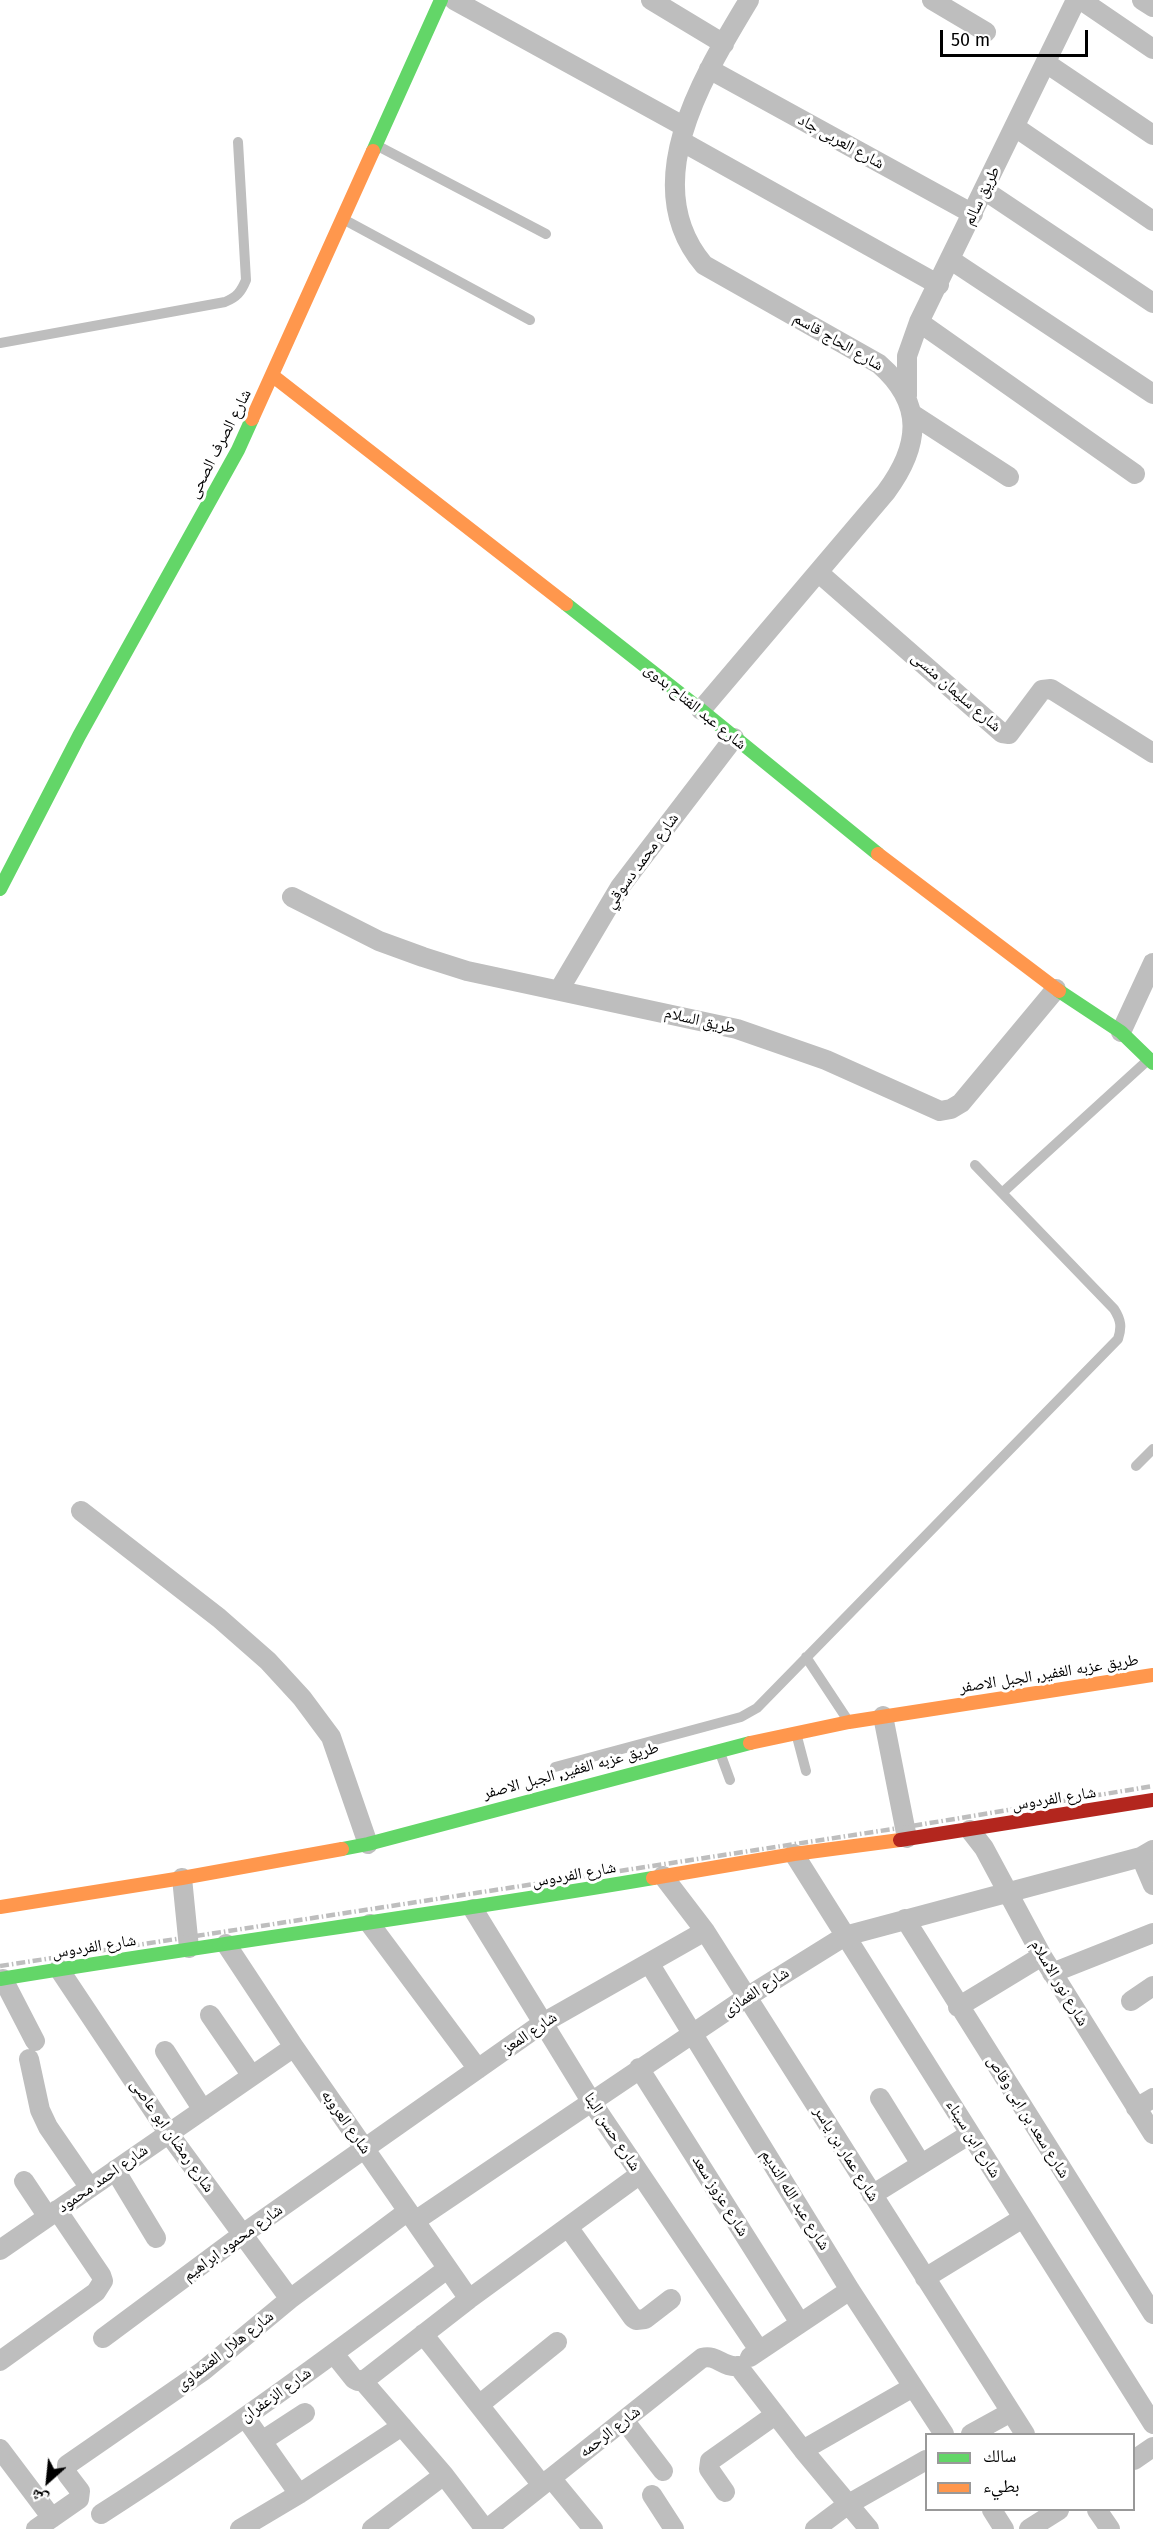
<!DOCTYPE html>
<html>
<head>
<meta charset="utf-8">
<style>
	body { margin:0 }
	#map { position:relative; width:1153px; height:2529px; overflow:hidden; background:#fff; font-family:"Fira Sans","Noto Naskh Arabic",sans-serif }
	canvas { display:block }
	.legend { position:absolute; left:925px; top:2433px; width:210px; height:78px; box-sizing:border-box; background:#fff; border:2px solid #999; margin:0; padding:8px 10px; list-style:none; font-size:18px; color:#000 }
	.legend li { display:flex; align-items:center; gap:12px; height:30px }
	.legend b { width:30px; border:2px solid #999 }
	.north { position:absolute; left:18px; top:2451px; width:60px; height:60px; -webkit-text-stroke:4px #fff; paint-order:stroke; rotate:207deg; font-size:16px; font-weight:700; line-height:24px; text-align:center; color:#000 }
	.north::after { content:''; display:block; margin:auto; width:21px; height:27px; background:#000; clip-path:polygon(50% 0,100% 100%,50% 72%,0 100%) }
	.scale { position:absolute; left:940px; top:30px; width:148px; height:27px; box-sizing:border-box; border:3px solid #000; border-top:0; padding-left:8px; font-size:18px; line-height:21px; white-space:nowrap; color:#000; -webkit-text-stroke:4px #fff; paint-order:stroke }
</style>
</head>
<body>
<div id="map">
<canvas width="1153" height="2529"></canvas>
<ul class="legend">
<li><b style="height:8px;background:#63d668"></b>سالك</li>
<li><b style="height:8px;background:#ff974d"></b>بطيء</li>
</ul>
<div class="north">ش</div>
<div class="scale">50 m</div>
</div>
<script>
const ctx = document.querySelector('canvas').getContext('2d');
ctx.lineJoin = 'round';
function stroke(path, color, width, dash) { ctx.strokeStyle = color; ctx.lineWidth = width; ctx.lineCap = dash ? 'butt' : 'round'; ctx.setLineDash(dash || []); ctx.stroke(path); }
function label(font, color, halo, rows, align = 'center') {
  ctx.font = font + ' "Fira Sans","Noto Naskh Arabic",sans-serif'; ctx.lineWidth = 6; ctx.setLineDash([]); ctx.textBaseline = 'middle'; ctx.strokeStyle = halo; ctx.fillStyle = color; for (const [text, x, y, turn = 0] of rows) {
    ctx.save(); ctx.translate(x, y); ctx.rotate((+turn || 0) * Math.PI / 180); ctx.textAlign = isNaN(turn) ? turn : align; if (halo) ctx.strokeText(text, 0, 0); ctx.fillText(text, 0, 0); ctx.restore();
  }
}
stroke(new Path2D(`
	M376,145L546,234
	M343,219L530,320
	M0,343L225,302C237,297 241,292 246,280L238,142
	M1002,1193L1148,1060
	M1136,1466L1153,1449
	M806,1657L847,1719
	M796,1733L806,1771
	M719,1750L730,1780
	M555,1767L741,1717L757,1708L1118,1339C1122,1327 1121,1320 1114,1309L975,1165`), '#bebebe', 10);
stroke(new Path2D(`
	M454,0L685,127
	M651,0L724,44
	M932,0L986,32
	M1081,0L1153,49
	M1142,0L1153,7
	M1046,63L1153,135
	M709,69L973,214
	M1015,127L1153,221
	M681,141L939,285
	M984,190L1153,303
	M951,260L1153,394
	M919,322L1135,474
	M907,396V356L919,322L1076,0
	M912,414L1009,477
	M819,573L1002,733L1009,734L1042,690L1051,689L1153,753
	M701,710L886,492C920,446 925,404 879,364L704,265C635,184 704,75 749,0
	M292,897L379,941L423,957L467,971L737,1029L826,1060L940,1111L951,1109L961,1103L1056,989
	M559,990L620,887L734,738
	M1121,1032L1153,963
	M81,1511L219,1618L268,1661L302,1698L331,1737L368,1844
	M883,1716L907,1838
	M970,1830L984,1848L1042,1956L1153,2134
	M1153,1850L1141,1857L1153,1885
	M794,1854L1153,2424
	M663,1876L705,1931L1025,2434
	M182,1878L189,1948
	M473,1909L591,2101L759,2350
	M905,1919L1153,2314
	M370,1924L478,2069
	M226,1944L294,2047L469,2299
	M649,1963L850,2290L944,2434
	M59,1969L169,2134L290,2299
	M1052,1973L1153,1933
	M3,1979L35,2041
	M1131,2001L1153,1986
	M958,2007L1042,1956
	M210,2015L252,2076
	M165,2051L203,2110
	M29,2059L40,2110L48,2127L90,2188
	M639,2068L800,2323
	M880,2098L921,2164
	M1136,2108L1153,2098
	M115,2170L156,2238
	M24,2181L48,2217
	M872,2195L970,2134
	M415,2221L747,1997L845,1936L1141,1857
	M568,2227L633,2318L636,2320L645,2319L671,2299
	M0,2250L294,2047
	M925,2278L1023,2218
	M423,2334L542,2485
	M103,2338L243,2234L543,2023L705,1931
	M334,2354L354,2379L358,2381L366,2379L469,2299L639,2175
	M750,2357L850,2290
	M0,2361L96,2292L103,2281L101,2275L57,2210
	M738,2366L803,2450L869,2529
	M362,2380L444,2475L485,2529
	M479,2405L557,2342
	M245,2417L299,2494
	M624,2420L663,2471
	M971,2434L1011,2412
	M262,2441L305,2413
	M0,2449L52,2518
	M803,2450L913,2387
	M1134,2460L1153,2447
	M551,2478L593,2529
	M725,2492L709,2469L710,2461L775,2415
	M652,2495L674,2529
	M992,2510L1004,2529
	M1097,2510L1110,2529
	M101,2514C220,2438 334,2354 447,2269
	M36,2529L79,2499L80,2491L67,2474V2465L203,2371L290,2299L408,2211
	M240,2529L299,2494L402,2426
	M372,2529L444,2475
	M487,2529L702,2358C717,2354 723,2368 738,2366
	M815,2529L847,2505L926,2460
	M1029,2529L1059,2510`), '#bebebe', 20);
stroke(new Path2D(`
	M373,151L441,0
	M566,604L701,710L878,854
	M0,889L79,736L238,450L252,419
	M1059,991L1121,1032L1153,1063
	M342,1849L368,1844L750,1743
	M0,1979C217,1943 436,1915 653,1878`), '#63d668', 14);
stroke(new Path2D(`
	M273,376L566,604
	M252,419L373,151
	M878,854L1059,991
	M750,1743L849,1722L1153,1675
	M653,1878L794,1854L900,1840
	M0,1907L182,1878L342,1849`), '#ff974d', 14);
stroke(new Path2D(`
	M900,1840L1153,1800`), '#b3261e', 14);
stroke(new Path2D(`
	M0,1966L906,1827L1153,1786`), '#bebebe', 4.5, [9, 3, 1.5, 3]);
label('16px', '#000', '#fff', [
	["شارع العربى جاد",841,142,29],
	["طريق سالم",982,196,-64],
	["شارع الحاج قاسم",838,342,30],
	["شارع الصرف الصحى",220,444,-63],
	["شارع سليمان منسى",956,692,41],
	["شارع عبد الفتاح بدوى",695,707,39],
	["شارع محمد دسوقي",642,861,-54],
	["طريق السلام",700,1021,13],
	["طريق عزبه الغفير, الجبل الاصفر",1049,1674,-9],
	["طريق عزبه الغفير, الجبل الاصفر",571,1771,-15],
	["شارع الفردوس",1054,1799,-9],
	["شارع الفردوس",574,1875,-10],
	["شارع الفردوس",94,1947,-9],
	["شارع نور الاسلام",1059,1983,59],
	["شارع الغمازى",756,1992,-33],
	["شارع المعز",530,2033,-34],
	["شارع سعد بن ابى وقاص",1028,2117,58],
	["شارع العروبه",346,2122,55],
	["شارع حسن البنا",612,2132,57],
	["شارع رمضان ابو عاصى",172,2136,55],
	["شارع ابن سيناء",973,2139,58],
	["شارع عمار بن ياسر",846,2154,58],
	["شارع احمد محمود",103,2179,-35],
	["شارع عزوز سعد",720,2196,58],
	["شارع عبد الله النديم",795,2200,58],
	["شارع محمود ابراهيم",233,2243,-36],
	["شارع هلال العشماوى",225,2351,-38],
	["شارع الزعفران",276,2395,-35],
	["شارع الرحمه",610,2432,-38]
]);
</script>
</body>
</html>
